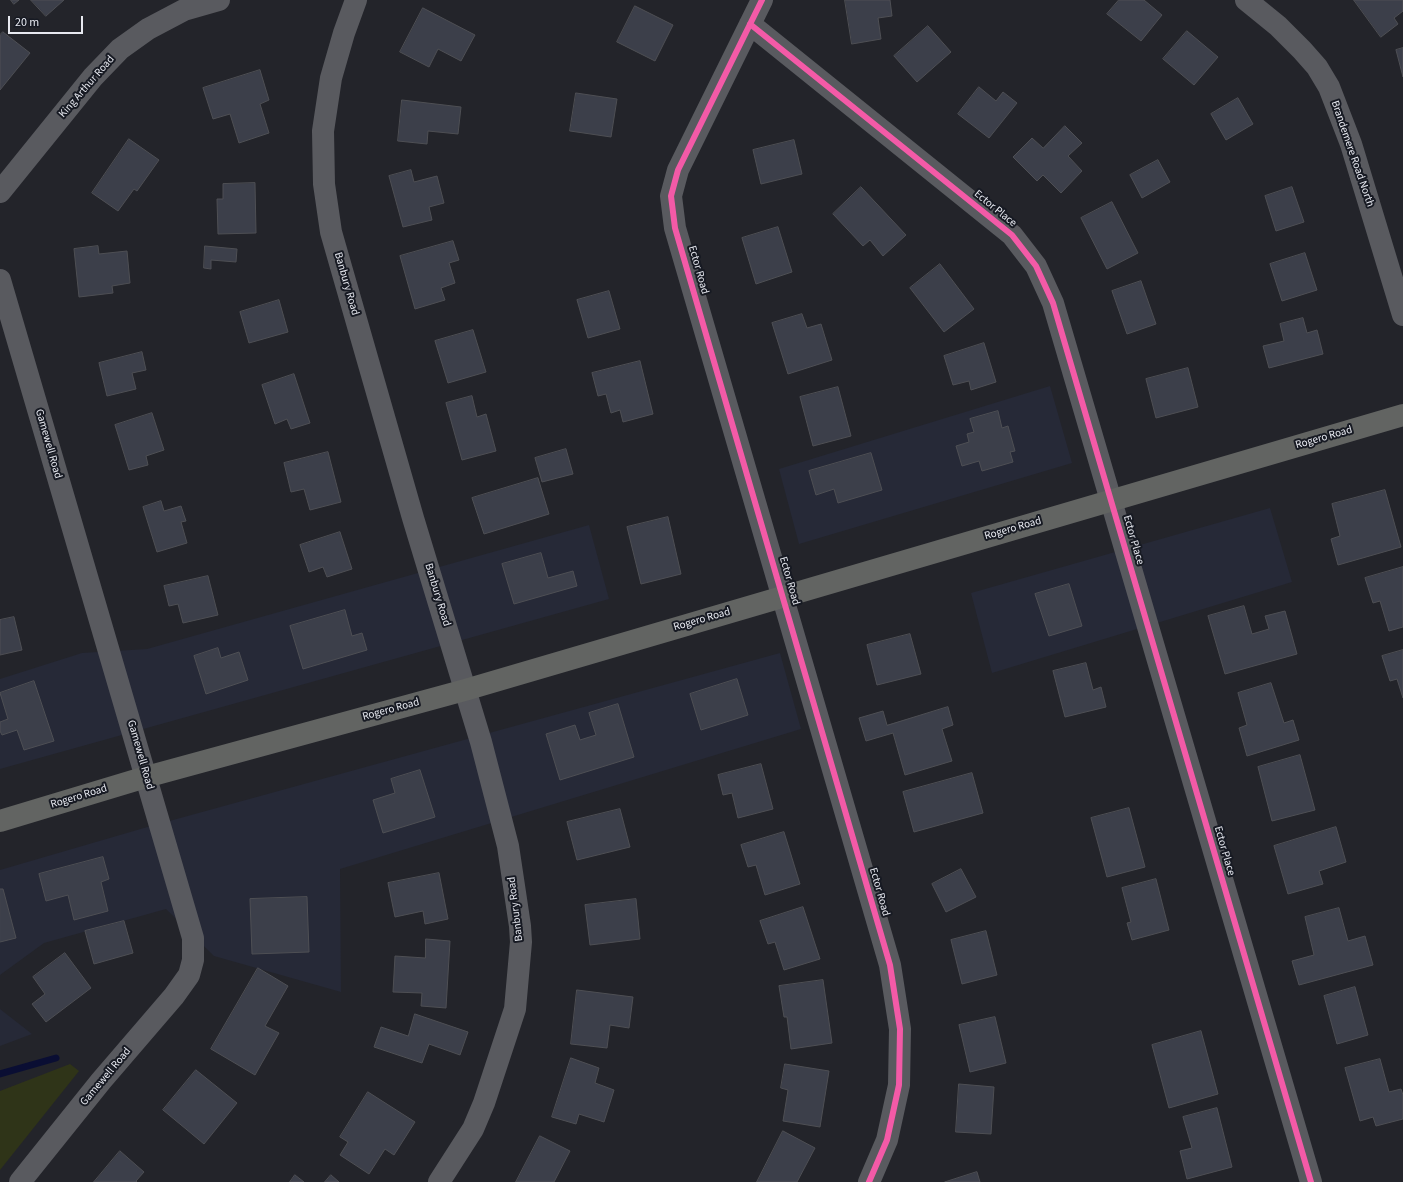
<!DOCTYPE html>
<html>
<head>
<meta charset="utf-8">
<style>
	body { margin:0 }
	#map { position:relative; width:1403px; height:1182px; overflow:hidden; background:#23242a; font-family:"Source Sans 3",sans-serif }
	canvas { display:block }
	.scale { position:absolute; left:8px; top:16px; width:75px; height:18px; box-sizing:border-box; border:2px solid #e7e9f0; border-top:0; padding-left:5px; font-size:12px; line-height:14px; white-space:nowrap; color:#e7e9f0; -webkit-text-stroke:3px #171a23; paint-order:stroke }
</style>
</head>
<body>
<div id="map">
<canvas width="1403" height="1182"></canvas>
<div class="scale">20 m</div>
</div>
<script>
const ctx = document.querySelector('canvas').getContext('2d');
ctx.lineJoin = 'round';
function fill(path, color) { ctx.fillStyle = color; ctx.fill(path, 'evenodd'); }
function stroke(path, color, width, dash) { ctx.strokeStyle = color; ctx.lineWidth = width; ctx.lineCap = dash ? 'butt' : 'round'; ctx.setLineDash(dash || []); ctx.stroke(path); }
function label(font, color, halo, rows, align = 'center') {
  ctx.font = font + ' "Source Sans 3",sans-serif'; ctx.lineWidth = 4; ctx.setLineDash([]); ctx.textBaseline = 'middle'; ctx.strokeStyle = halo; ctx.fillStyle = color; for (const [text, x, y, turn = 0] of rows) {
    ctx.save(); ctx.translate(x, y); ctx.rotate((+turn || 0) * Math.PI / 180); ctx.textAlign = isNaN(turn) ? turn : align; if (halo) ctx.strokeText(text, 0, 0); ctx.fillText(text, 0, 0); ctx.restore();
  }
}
fill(new Path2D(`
	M1050,386L1072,463L799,544L779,469Z
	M1270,508L1292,582L992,673L971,593Z
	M589,525L609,599L0,769V679L82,653L147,649Z
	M780,653L801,729L340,869L341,992L214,956L166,909L44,943L0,975V870L144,828Z
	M0,1009L32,1034L0,1046Z`), '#262937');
fill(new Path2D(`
	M70,1064L79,1071L0,1170V1091Z`), '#2f3418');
stroke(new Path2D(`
	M0,1074L56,1058`), '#0a0e33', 7);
const building = new Path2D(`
	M11,0H19L14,4Z
	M31,0H64L46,16Z
	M845,0H890L892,16L878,18L881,39L852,44Z
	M1119,0H1144L1162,15L1141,41L1107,14Z
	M1354,0H1403V11L1394,18L1398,24L1381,37Z
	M635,6L673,25L655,61L617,42Z
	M423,8L475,35L461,61L438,49L429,67L400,52Z
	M928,26L951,52L917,82L894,56Z
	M1187,31L1218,57L1194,85L1163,59Z
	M3,32L30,53L0,90V35Z
	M1403,48V77L1396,50Z
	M260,70L269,100L260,104L269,133L239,143L230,114L213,119L203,88Z
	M979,87L996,101L1003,92L1017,103L989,138L958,114Z
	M576,93L617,99L611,137L570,131Z
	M1238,98L1253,124L1226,140L1211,114Z
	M402,100L461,107L458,134L428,131L427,144L398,141Z
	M1065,126L1082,143L1068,156L1082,171L1061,193L1043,175L1037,181L1013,157L1032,138L1043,148Z
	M129,139L159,160L137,191L134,189L118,211L92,193Z
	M794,140L802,174L761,184L753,150Z
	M1158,160L1170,182L1142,198L1130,175Z
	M411,170L414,182L437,176L444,203L429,207L432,220L403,227L389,176Z
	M255,183L256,233L218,234L217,199H223V184Z
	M861,187L906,235L883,256L870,240L863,246L833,214Z
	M1292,187L1304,222L1276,231L1265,196Z
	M1112,202L1138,253L1107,269L1081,218Z
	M778,227L792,272L756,284L742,238Z
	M453,241L459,260L449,263L455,283L441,288L445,300L415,309L400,256Z
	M98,246L99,254L127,251L130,283L112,286L113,293L79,297L74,249Z
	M205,246L237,249L236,262L211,260V269L204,268Z
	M1305,253L1317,290L1282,301L1270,264Z
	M940,264L974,309L944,332L910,288Z
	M1141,281L1156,324L1127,334L1112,291Z
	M609,291L620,329L588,338L577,300Z
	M279,300L288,332L249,343L240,312Z
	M802,314L807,328L821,324L832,360L788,374L772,323Z
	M1303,318L1307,333L1317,330L1323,354L1269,368L1263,346L1284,341L1280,324Z
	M473,330L486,372L448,383L435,341Z
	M984,343L996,382L971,390L969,381L953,385L944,356Z
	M142,352L146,370L132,373L136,389L107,396L99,363Z
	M640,361L653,414L623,422L620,410L611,413L606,394L598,396L592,373Z
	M1188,368L1198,407L1156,418L1146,379Z
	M294,374L310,423L291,429L287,419L275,424L262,385Z
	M838,387L851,436L813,446L800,397Z
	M472,396L477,417L486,414L496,451L462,460L446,403Z
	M998,411L1002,428L1008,426L1015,451L1010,452L1013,462L982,471L979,461L962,466L956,446L969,442L967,434L974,432L970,419Z
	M152,413L164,450L146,456L148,465L129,470L115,425Z
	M566,449L573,474L542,482L535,458Z
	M328,452L341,502L310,510L304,489L291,492L284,463Z
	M871,453L882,490L838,503L834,489L816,495L809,471Z
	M538,478L549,514L484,534L472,498Z
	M1385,490L1401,547L1338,565L1331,539L1340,536L1332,504Z
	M161,501L164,511L181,506L186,521L181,522L187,543L157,552L143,507Z
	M668,517L681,574L641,584L627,527Z
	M340,532L352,569L327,577L323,567L309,572L300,545Z
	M541,553L548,578L573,571L577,586L514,604L502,564Z
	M1403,567V627L1389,631L1380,601L1373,603L1365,578Z
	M208,576L218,615L183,623L178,604L169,606L164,586Z
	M1069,584L1082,626L1049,636L1035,594Z
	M1244,606L1252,634L1269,629L1265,616L1285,611L1297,654L1225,674L1208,616Z
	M345,610L352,636L362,633L367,650L303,669L290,626Z
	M14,617L22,650L0,655V620Z
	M910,634L921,674L877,685L867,645Z
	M218,648L221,658L239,652L248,680L206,694L194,656Z
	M1403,650V698L1397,679L1390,681L1382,656Z
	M1086,663L1093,690L1101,687L1106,707L1065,717L1053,671Z
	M737,679L748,715L701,730L690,694Z
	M34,681L54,741L24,750L17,730L2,735L0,731V722L8,719L0,693Z
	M1271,683L1284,723L1293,720L1299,740L1247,756L1239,728L1247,725L1238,693Z
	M618,704L634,757L560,780L546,734L575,725L580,740L596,735L589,713Z
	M948,707L953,725L942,729L952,761L905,775L893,733L866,741L859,718L883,711L887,725Z
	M1300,755L1315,810L1272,821L1258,767Z
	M761,764L773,809L738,818L732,793L723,795L718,775Z
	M420,770L435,817L383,833L373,800L395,793L391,779Z
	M972,773L983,813L914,832L903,792Z
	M1129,808L1145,867L1107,877L1091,818Z
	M620,809L630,847L577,860L567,822Z
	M1336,827L1346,862L1319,871L1323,884L1288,894L1274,846Z
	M784,832L800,884L765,895L756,865L748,867L741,845Z
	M103,857L109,879L101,882L108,911L74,920L68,895L46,901L39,874Z
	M961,869L976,897L946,912L932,884Z
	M439,873L448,919L425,924L423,911L395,917L388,883Z
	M1156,879L1169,930L1132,940L1127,923L1131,922L1122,888Z
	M0,889H3L16,938L0,942Z
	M307,897L309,952L252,954L250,899Z
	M636,899L640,939L590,945L585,905Z
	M803,907L820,959L784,970L775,942L768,944L760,921Z
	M1339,908L1348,941L1365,936L1373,965L1299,985L1292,961L1314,955L1305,917Z
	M124,921L133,953L94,964L85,931Z
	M986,931L997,975L962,984L951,940Z
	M426,939L450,941L446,1008L421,1006L422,993L393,992L395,956L425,958Z
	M65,953L91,988L46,1022L32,1004L45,994L33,977Z
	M258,968L288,986L265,1026L279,1033L255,1075L211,1049Z
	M823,980L832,1043L791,1049L787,1017H784L779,986Z
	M1355,987L1368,1035L1337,1044L1324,996Z
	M577,990L633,997L629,1028L610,1025L607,1048L571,1044Z
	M415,1014L468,1032L460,1055L429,1044L422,1063L374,1047L381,1027L408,1036Z
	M995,1017L1006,1063L970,1072L959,1025Z
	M1201,1031L1218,1094L1169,1108L1152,1045Z
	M571,1058L599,1068L595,1083L614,1090L604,1122L579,1114L576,1124L552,1117Z
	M1380,1059L1389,1092L1401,1089L1403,1095V1119L1376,1126L1373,1117L1360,1121L1345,1068Z
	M785,1064L829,1071L820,1127L783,1121L788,1090L781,1088Z
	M196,1070L237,1103L204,1144L163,1110Z
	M959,1084L994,1087L991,1134L956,1132Z
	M368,1092L415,1122L394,1155L385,1149L369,1174L340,1155L348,1142L340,1137Z
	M1217,1108L1232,1167L1187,1179L1180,1151L1192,1148L1183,1117Z
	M783,1131L815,1148L797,1182H757Z
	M540,1136L570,1151L554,1182H516Z
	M120,1151L144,1172L136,1181L137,1182H94Z
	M977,1172L980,1182H945Z
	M295,1175L304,1182H290Z
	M331,1175L339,1182H325Z`);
fill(building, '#3c3f4a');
stroke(building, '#4e4f54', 1);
stroke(new Path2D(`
	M356,0L344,33L331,78L323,131L324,184L331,232L413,518L481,742L508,846L520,926L521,942L515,1009L484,1103L473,1129L439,1182
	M762,0L678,170L671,196L675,228L890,965L900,1029L899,1085L887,1140L869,1182
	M1246,0L1278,26L1302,50L1317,67L1329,87L1351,144L1403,315
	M750,24L1012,235L1036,266L1053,303L1311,1182
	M0,192L93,77L120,49L148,29L184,10L219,0
	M0,280L193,938V960L189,975L174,996L101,1081L20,1182`), '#595a5f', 22);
stroke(new Path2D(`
	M0,821L146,777L465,690L1403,415`), '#626462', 22);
stroke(new Path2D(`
	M762,0L678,170L671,196L675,228L890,965L900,1029L899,1085L887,1140L869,1182
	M750,24L1012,235L1036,266L1053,303L1311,1182`), '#f35aa7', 6);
label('11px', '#e7e9f0', '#171a23', [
	["King Arthur Road",87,87,-49],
	["Brandemere Road North",1352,154,71],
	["Ector Place",995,209,39],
	["Ector Road",698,270,74],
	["Banbury Road",346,284,74],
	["Rogero Road",1324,438,-16],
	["Gamewell Road",48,444,74],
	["Rogero Road",1013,529,-16],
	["Ector Place",1133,540,74],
	["Ector Road",789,581,74],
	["Banbury Road",437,595,73],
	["Rogero Road",702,620,-16],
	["Rogero Road",391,710,-15],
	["Gamewell Road",140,755,74],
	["Rogero Road",79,797,-17],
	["Ector Place",1224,851,74],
	["Ector Road",879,892,74],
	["Banbury Road",516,909,-97],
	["Gamewell Road",106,1077,-50]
]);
</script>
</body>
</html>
